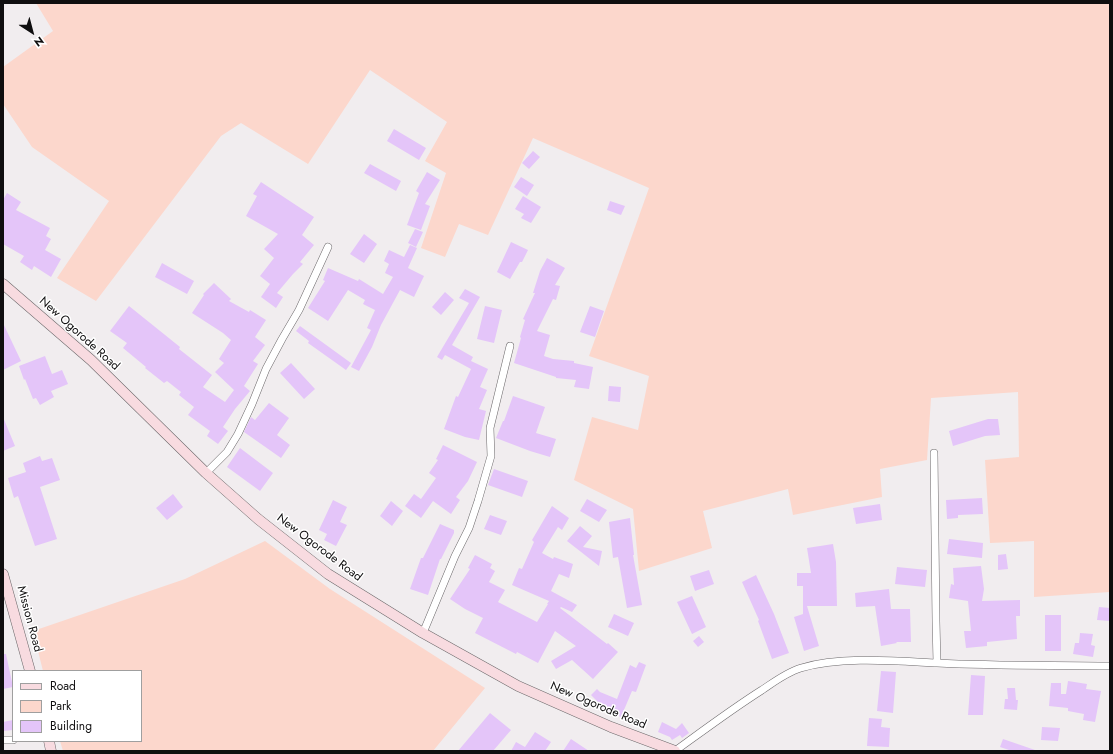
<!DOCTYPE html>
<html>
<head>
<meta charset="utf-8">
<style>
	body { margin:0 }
	#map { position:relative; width:1113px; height:754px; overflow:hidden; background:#f1edef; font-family:Jost,sans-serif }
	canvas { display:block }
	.frame { position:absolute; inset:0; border:4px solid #0f0e0f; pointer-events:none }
	.legend { position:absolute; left:12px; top:670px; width:130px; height:72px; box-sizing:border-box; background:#fff; border:1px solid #9f9f9f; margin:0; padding:5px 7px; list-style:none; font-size:12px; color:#0f0e0f }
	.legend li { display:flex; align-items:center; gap:8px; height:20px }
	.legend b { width:20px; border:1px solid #9f9f9f }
	.north { position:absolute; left:12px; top:12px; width:40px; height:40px; -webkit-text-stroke:3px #fff; paint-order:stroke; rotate:144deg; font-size:11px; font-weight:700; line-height:16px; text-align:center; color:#0f0e0f }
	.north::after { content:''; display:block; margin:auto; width:14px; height:18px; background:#0f0e0f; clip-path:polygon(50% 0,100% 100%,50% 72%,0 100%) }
</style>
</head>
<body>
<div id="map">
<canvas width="1113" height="754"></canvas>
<div class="frame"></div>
<ul class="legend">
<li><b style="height:5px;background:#f8dbe0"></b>Road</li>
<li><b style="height:11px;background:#fcd7cc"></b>Park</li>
<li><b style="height:11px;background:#e4c5f9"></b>Building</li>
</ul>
<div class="north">N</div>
</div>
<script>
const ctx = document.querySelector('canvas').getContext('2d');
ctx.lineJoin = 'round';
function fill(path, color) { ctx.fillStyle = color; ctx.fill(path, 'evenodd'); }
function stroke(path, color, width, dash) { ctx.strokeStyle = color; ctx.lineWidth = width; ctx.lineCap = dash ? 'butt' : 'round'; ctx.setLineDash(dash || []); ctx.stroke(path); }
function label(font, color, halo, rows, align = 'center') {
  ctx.font = font + ' Jost,sans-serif'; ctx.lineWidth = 3; ctx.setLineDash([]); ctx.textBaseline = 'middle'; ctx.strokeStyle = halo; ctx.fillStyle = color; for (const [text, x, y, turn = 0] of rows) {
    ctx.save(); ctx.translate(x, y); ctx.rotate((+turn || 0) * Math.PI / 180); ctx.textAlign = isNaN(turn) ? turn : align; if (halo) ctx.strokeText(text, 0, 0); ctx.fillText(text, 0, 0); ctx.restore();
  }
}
fill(new Path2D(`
	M36,3H1110V592L1034,597V541L990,543L985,460L1019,457L1018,392L931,398L927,460L880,469L882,497L793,515L788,489L703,511L712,548L639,571L633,509L574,480L592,417L638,430L649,376L589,356L649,188L533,138L488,235L459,224L445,257L421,248L446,173L425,161L447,122L370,70L308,164L241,123L221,136L96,301L57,278L109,201L32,147L3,104V67L53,31Z
	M265,541L330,589L485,688L433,751H63L60,741H141V671H43L33,631L185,579Z`), '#fcd7cc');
fill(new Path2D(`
	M394,129L426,148L419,160L387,141Z
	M533,151L540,157L529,169L522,163Z
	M370,164L401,181L396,191L364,173Z
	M427,172L440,180L425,204L430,206L421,230L407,225L419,193L416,191Z
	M521,177L534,185L527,196L514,187Z
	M261,182L314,217L302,235L314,245L300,262L303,264L293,274L277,293L283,297L276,308L261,297L270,284L260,276L274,258L264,249L278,234L246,216L257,196L253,194Z
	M7,193L21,202L16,210L50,228L46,236L51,239L45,250L61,259L51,277L34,266L32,270L20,262L24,256L3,244V200Z
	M523,196L541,207L531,223L521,218L524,214L515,209Z
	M610,201L625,206L621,215L607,210Z
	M415,229L423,232L416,247L408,243Z
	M364,234L377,244L364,263L350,254Z
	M511,242L528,250L522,262H520L510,279L497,272Z
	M410,245L417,248L408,268L424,276L414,297L400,290L381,325L372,347L359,371L351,367L371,330L367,328L375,310L363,304L365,300L348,290L328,321L308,308L325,281L323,280L328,268L358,281L359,279L383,294L393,277L385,273L389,264L384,261L389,250L404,257Z
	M547,258L565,268L555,285L560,286L556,300L553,299L537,331L550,335L544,356L553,359L574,361V363L593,367L589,389L574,387L576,380L556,378V377L514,363L521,338L520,337L525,320L523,319L535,293H533L540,271Z
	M162,263L194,281L187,294L155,277Z
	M214,283L231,299L229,301L249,312L250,310L266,320L255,337L265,345L253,361L258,364L244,386L250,391L235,409L223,427L228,431L218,444L207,436L210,431L188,415L194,407L179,395L181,392L167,381L164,383L145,368L146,367L123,348L127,343L110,331L129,306L180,347L179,349L212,375L203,387L225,402L234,390L215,372L224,363L219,359L231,340L223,333L192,313L204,295L203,294Z
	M465,289L480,297L452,345L473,357L471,361L488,369L480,387L487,390L479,409L486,411L479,440L465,437L444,429L456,396L458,397L471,369L445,355L442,360L437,357L469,303L459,298Z
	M445,292L454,300L441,315L432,307Z
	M485,306L502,310L494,343L477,339Z
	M590,306L604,311L595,337L580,332Z
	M3,323L21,361L3,370Z
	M300,326L351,363L346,370L308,343L309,341L296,331Z
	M45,356L52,374L62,370L68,384L51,391L54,397L40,405L36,398L33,399L25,379L24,380L19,366Z
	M291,363L315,389L304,399L280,373Z
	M609,386L621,387L620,402L608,401Z
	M513,396L545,407L536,433L556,439L550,457L530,451L496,438L503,421H504Z
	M269,403L289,418L277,435L290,445L281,458L244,432L251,417L255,420Z
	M3,417L15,446L3,451Z
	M988,419H998L1000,435L985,436L953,446L949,431Z
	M443,445L477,462L468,481L456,497L460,500L451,514L433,501L421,518L405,506L414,494L421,499L436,478L429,473L438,460L436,459Z
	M240,448L273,473L260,491L227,467Z
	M40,456L42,461L52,458L60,480L40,487L57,539L35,546L18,496L14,498L8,478L26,472L23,463Z
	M494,469L528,481L522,497L488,485Z
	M173,494L183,507L167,520L156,508Z
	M982,498L983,514L958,515V518L947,519L946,500Z
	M587,499L607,510L599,522L580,511Z
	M333,500L347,507L340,522L347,525L336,546L324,540L327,534L319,530Z
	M391,501L403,511L392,526L380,516Z
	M880,504L882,520L856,524L853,508Z
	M552,506L569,518L562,530L558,527L542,553L553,559L554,557L573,564L569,578L559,574L551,591L577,605L572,612L561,607L560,608L607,644L608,643L618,652L593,679L572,660L556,669L551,661L576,646L555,631L538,663L517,652L516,654L475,633L483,618L465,609L450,599L470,569L468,568L475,555L492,564L490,568L495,571L489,582L505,590L498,602L537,622L548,604H547L549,601L512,585L519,568L522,569L534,542L532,540Z
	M490,515L507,521L501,535L484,529Z
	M630,518L634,555H633L642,605L627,608L618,557L613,558L609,522Z
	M440,524L454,530V533L441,559H440L428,595L410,589L421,558H423Z
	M580,526L592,536L583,547L602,551L599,566L567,541Z
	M949,539L983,543L982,558L947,554Z
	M833,544L836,562L837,606H807L819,646L804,651L794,617L803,614V586H797V573H811L807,548Z
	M1006,554L1008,569L998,570V555Z
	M981,566L984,589L982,601L1020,600V616H1016L1017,639L987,642V646L966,648L964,631H971L968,601L949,598L951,584L954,585L953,568Z
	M897,567L927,570L925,587L895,584Z
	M709,570L714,584L695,591L690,576Z
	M756,575L774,614L789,653L772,659L758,621L759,620L742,582Z
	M889,589L891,609H910L911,642H896L897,643L881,646L875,606L856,607L855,593Z
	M692,596L706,627L692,634L677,602Z
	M1099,607L1110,608V621L1097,620Z
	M614,614L634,623L628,636L608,627Z
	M1045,615H1061V651H1045Z
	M1080,633L1093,634L1091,645L1095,646L1093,657L1073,654L1075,643H1079Z
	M699,636L704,642L698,647L693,641Z
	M3,654H6L13,687L3,689Z
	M639,662L646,665L636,692L632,691L621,717L601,709L602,706L591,695L597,689L600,692L617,699L630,665L636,668Z
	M881,671L896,672L893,713L877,711Z
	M971,675L985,676L983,715H968Z
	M1068,681L1087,684L1086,689L1101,691L1095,722L1083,720L1084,714L1068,711V708L1049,706L1051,683H1061V694H1066Z
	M1007,688H1015L1016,700H1018L1017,710L1004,709L1005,699H1008Z
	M490,713L511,730L493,751H458Z
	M869,718L882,719L881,727L890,728L889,747L867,746Z
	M13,720V730L3,731V722Z
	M662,722L676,729L682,723L689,733L682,738L680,735L672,740L670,737L658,732Z
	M1042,727L1060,728L1058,741L1041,740Z
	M535,732L551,742L545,751H511L516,742L525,747Z
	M571,739L589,751H563Z
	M1003,739L1035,750V751H1012L1000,747Z`), '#e4c5f9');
const street = new Path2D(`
	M934,453L936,621L937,663
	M206,473L227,452L238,434L252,404L266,369L282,339L299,310L328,247
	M423,633L455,556L469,528L478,501L491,456L490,428L510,346
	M3,740H13
	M675,751C704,730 732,709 762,690C774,682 787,672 801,668C841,656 896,661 937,663C995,666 1052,665 1110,666`);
const secondary = new Path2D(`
	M3,284L91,360L206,473L258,519L328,574L423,633L518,686L611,727L675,751
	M3,574L30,671
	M49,741L51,751`);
stroke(street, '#6b686a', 8);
stroke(secondary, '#6b686a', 11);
stroke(street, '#fff', 7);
stroke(secondary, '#f8dbe0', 10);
label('12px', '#0f0e0f', '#fff', [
	["New Ogorode Road",79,334,42],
	["New Ogorode Road",319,548,37],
	["Mission Road",29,619,75],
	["New Ogorode Road",598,706,23]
]);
</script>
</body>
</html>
